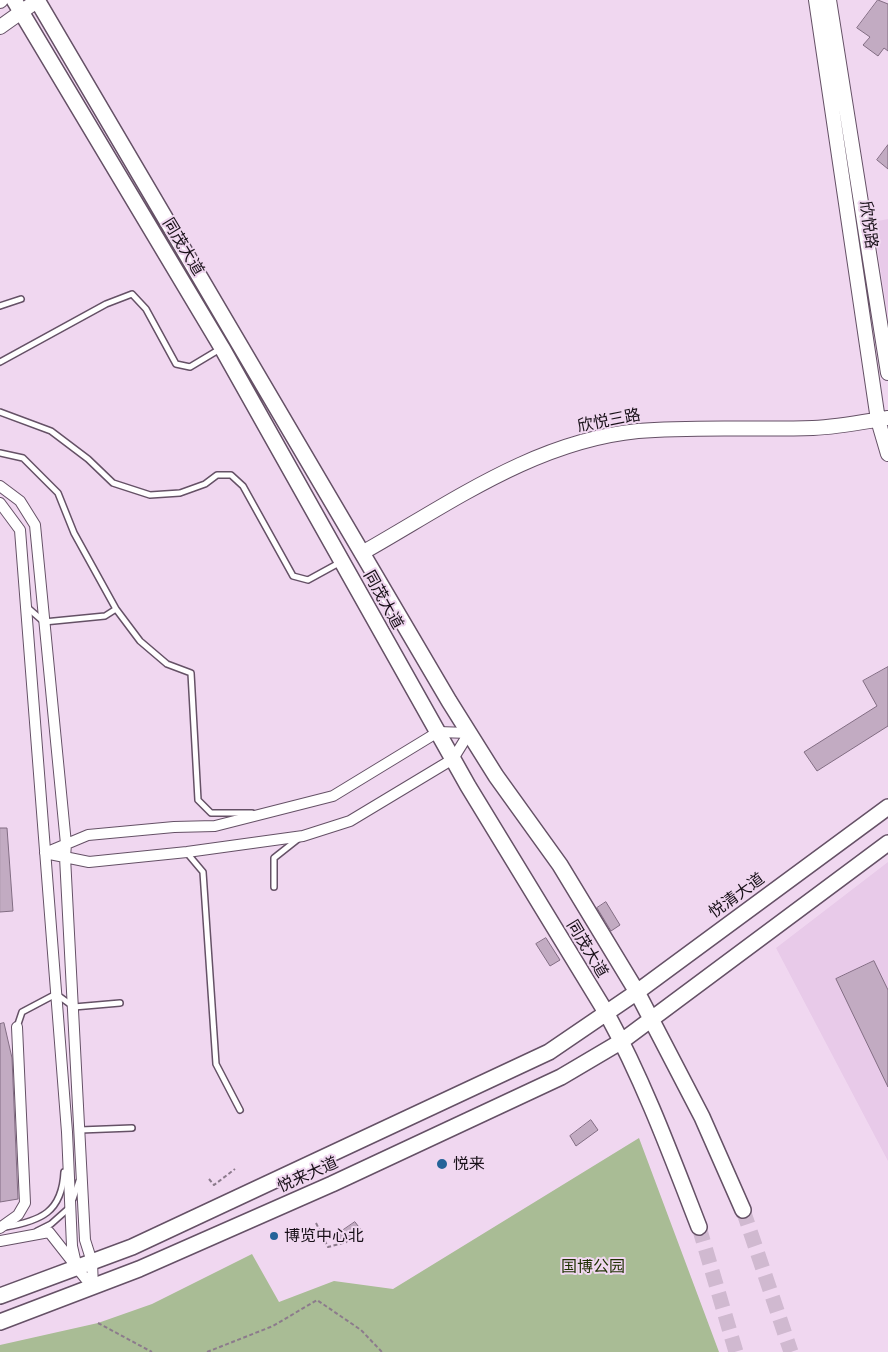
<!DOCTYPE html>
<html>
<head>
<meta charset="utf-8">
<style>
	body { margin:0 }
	canvas { display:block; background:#f0d7f0 }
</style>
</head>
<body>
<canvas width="888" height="1352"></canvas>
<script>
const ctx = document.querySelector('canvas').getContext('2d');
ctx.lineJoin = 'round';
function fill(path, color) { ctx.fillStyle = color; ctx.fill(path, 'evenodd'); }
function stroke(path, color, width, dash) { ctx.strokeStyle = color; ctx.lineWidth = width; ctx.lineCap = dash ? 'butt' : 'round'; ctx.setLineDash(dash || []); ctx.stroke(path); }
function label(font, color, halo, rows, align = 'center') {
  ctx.font = font + ' Karla,"Noto Sans SC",sans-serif'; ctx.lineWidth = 4; ctx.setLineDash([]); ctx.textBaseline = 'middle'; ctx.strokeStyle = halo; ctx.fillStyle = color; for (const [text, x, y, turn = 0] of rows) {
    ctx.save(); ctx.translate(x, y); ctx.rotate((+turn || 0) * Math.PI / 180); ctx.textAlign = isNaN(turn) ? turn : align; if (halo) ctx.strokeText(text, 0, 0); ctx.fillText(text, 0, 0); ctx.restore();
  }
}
fill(new Path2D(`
	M888,219V316L873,222Z
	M888,862V1161L776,948Z`), '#e8cae9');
fill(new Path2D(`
	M639,1138L719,1352H0V1345L98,1323L152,1304L252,1254L279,1302L334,1281L393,1289Z`), '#a9bc95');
const building = new Path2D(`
	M878,0L888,4V51L884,48L878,56L863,45L870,37L857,28Z
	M888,145V169L877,160Z
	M888,667V726L817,771L804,752L877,706L863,681Z
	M0,828H7L13,911L0,912Z
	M606,902L620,925L611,931L597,908Z
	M546,938L560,960L550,966L536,944Z
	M874,961L888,990V1087L836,979Z
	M4,1023L12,1058L18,1199L0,1202V1024Z
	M591,1120L598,1130L576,1146L570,1136Z
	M355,1222L362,1231L347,1242L333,1237Z`);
fill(building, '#c2abc2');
stroke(building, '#826d83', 1);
stroke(new Path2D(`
	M743,1210L791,1352
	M699,1227L736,1352`), '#d0b9d0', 15, [15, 8]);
const lane = new Path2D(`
	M0,306L21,299
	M0,362L106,304L132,294L146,309L176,364L190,367L220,349
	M0,412L51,431L88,459L113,483L150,495L180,493L205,484L217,475H231L243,486L293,576L308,580L339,563
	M0,453L23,458L58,493L74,533L116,609L140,641L167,664L191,673L198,800L211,813H252
	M28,608L44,622L105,616L116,609
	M187,853L203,872L216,1064L240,1110
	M274,887V858L298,839
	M17,1027L22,1012L56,994L74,1007L120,1003
	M80,1130L132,1128
	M73,1199L79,1181
	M5,1227C41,1221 62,1212 64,1172
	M37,1231L51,1224L69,1208`);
const street = new Path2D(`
	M0,486L20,501L35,525L66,844L65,857L85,1240L92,1262L93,1288L77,1268L72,1246L67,1132L20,530L0,503
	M438,732L469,733L453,759L350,821L303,836L187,852L89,862L45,853L88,835L174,827L215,826L333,796Z
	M0,1228L18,1215L25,1203L17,1027
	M0,1241L49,1232L75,1265`);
const secondary = new Path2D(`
	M816,0L878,420L888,454
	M829,0L888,373
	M0,1L1,0
	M0,27L38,0
	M362,553C449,504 535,441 638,431C696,426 755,430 813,428C838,427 863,422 888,418`);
const primary = new Path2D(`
	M14,0L222,348L468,786L607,1014C644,1082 671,1155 699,1227
	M37,0L449,701L496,776L560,865L637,992L702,1117L743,1210
	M0,1296L132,1247L549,1052L637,992L888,807
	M0,1322L139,1269L332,1184L561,1077L622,1041L888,843`);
stroke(lane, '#655166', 8);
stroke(street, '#655166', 12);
stroke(secondary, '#655166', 16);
stroke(primary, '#655166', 18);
stroke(new Path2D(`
	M209,1179L214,1185L235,1169
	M316,1223L328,1247L347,1242
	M98,1323L152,1352
	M207,1352L273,1326L317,1300L361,1330L382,1352`), '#8c7b8c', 2, [4, 2.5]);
stroke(lane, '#fff', 5);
stroke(street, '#fff', 10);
stroke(secondary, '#fff', 14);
stroke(primary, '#fff', 15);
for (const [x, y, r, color] of [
	[442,1164,6,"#256399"],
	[274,1236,5,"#256399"]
]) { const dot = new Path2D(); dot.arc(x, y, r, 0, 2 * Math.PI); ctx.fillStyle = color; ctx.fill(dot); stroke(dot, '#f0d7f0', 2); }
label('16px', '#181018', '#f0d7f0', [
	["欣悦路",868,225,82],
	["同茂大道",183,247,59],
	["欣悦三路",609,421,-11],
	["同茂大道",383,600,61],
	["悦清大道",737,896,-36],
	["同茂大道",587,949,59],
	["悦来大道",308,1175,-24]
]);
label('16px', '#181018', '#f0d7f0', [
	["悦来",453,1164],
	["博览中心北",284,1236]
], 'left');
label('16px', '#1e3001', '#f0d7f0', [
	["国博公园",593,1267]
]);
</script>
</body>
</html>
